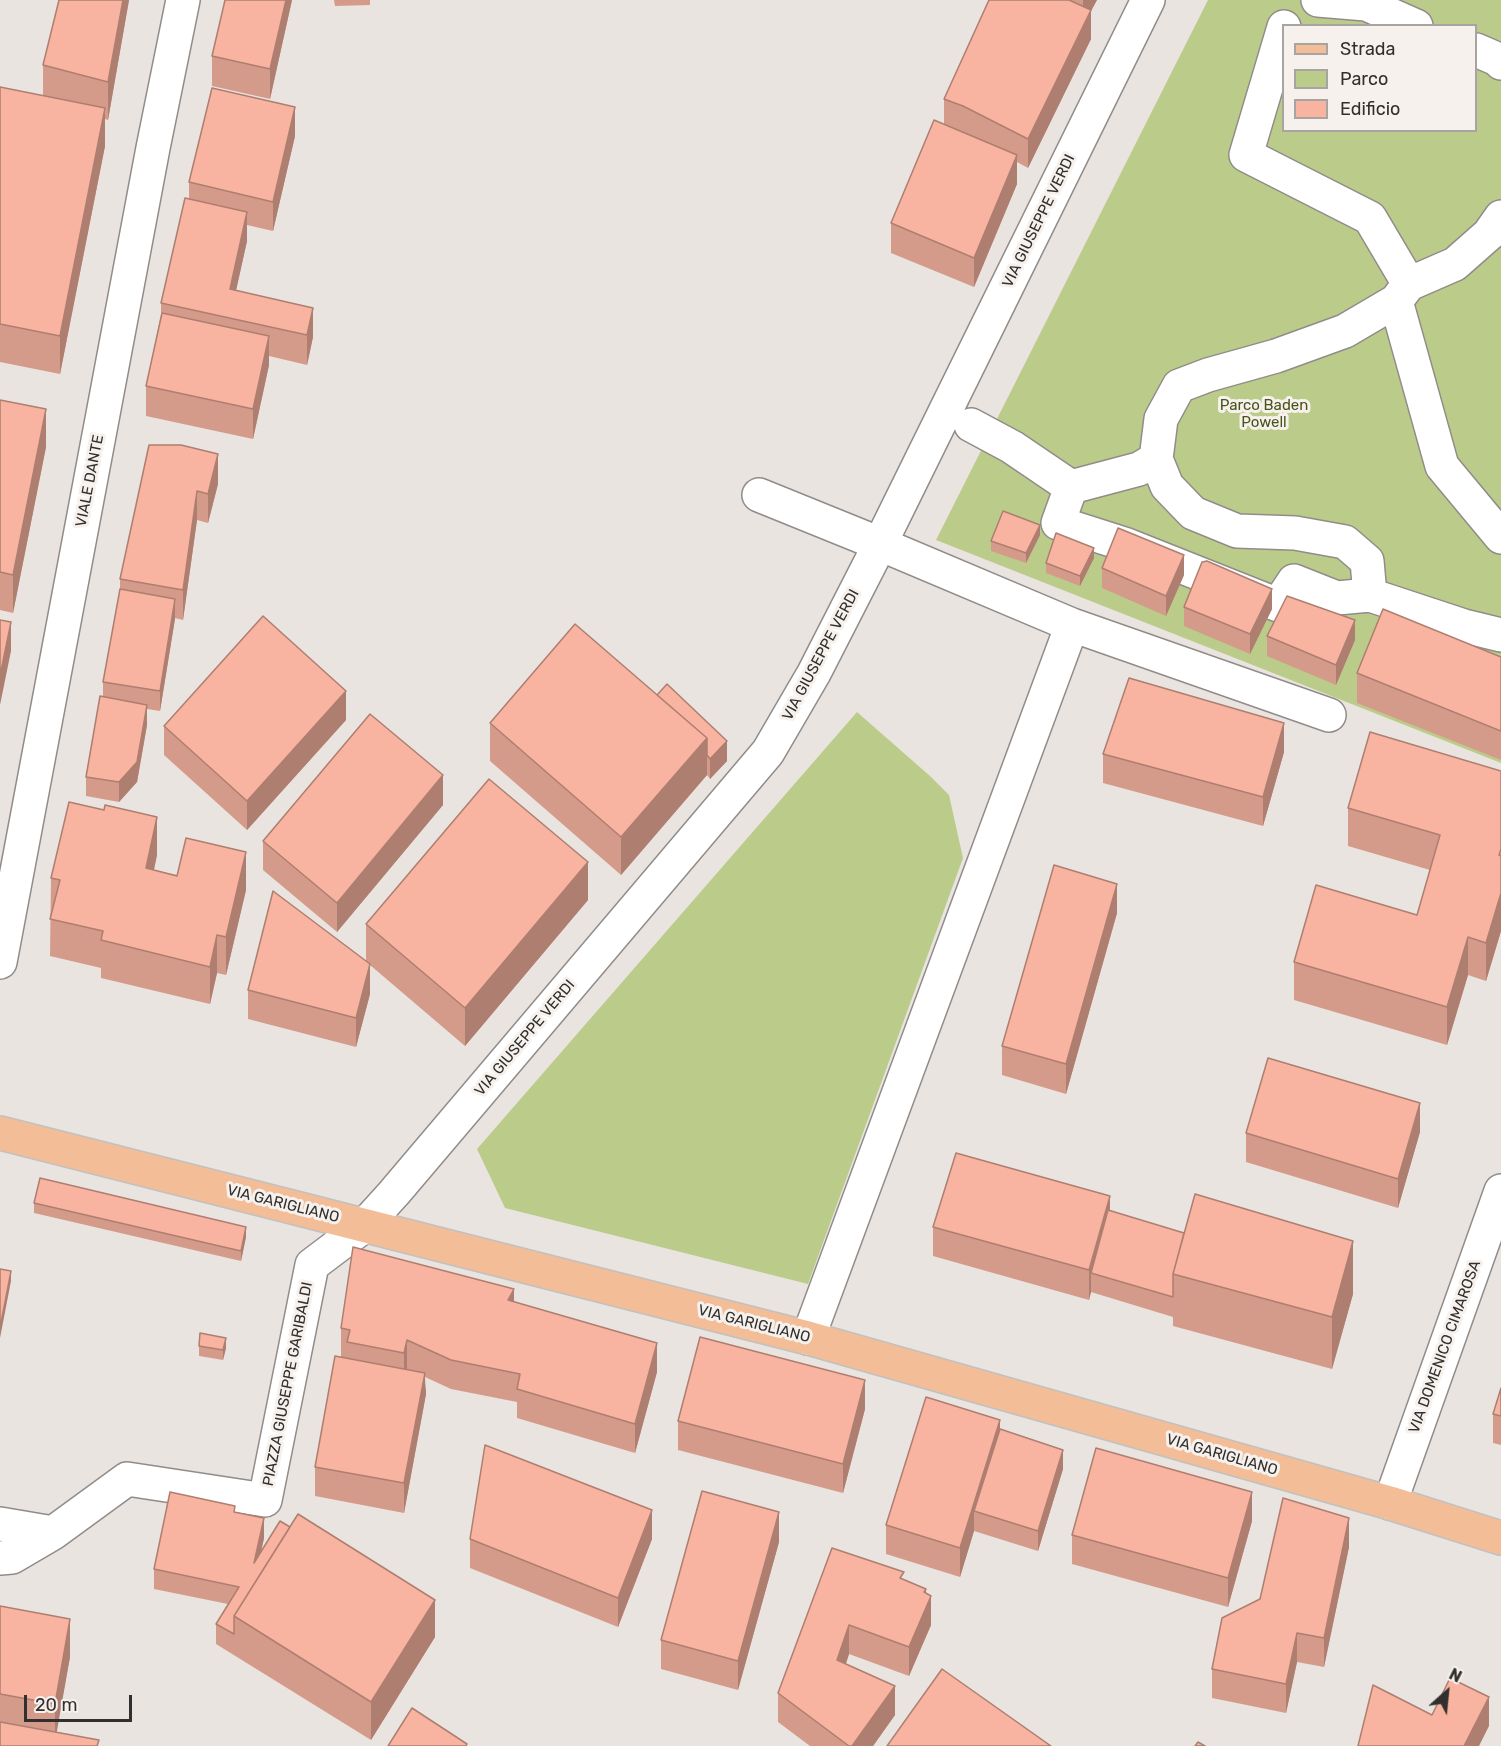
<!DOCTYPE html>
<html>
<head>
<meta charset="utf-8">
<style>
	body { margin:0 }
	#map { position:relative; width:1501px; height:1746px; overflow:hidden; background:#e9e4e0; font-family:Rubik,sans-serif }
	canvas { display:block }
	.legend { position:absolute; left:1282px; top:24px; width:195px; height:108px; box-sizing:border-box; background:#f6f1ed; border:2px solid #a7a4a1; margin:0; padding:8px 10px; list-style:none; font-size:18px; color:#31302e }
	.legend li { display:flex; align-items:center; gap:12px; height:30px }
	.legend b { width:30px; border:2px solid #a7a4a1 }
	.north { position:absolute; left:1417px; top:1662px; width:60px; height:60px; -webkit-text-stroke:4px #f6f1ed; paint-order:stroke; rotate:27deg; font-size:16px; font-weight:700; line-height:24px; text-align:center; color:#31302e }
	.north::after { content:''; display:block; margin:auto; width:21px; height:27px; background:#31302e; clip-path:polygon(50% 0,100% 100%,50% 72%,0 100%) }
	.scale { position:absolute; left:24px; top:1695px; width:108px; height:27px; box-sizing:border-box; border:3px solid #31302e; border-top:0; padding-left:8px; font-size:18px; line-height:21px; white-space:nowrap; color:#31302e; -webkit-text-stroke:4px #f6f1ed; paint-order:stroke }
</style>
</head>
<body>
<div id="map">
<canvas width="1501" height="1746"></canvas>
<ul class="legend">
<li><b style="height:8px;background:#f2bd97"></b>Strada</li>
<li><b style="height:16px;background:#bbcc8a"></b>Parco</li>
<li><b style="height:16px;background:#f8b4a0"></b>Edificio</li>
</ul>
<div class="north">N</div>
<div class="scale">20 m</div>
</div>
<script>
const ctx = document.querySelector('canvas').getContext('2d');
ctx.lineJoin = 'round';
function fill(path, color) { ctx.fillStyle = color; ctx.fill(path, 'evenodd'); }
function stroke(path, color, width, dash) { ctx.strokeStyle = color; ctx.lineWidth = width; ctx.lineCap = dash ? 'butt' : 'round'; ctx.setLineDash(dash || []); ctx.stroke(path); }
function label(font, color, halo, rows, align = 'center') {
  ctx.font = font + ' Rubik,sans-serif'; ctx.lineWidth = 6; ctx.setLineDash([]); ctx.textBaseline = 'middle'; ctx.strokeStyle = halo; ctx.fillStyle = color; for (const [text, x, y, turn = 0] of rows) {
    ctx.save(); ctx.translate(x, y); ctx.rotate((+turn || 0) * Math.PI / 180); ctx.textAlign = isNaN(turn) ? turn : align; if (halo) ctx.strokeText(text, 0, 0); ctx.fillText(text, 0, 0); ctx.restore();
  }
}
fill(new Path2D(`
	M1208,0H1501V763L936,540ZM1284,26H1476V130H1284Z
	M857,712L930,776L949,795L963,858L808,1284L505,1208L477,1149Z`), '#bbcc8a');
const minor = new Path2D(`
	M1318,0L1366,4L1416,26
	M1284,27L1246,155L1370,218L1409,284
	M1476,50L1497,59L1501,63
	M1396,301L1442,466L1501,537
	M971,425L1012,447L1071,487L1139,469L1156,459L1161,419L1179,386L1208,375L1276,356L1345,331L1396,301L1409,284L1455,264L1489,234L1501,217
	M1156,459L1167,486L1193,513L1237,531L1295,533L1345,542L1367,561L1370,595L1464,626L1501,635
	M1071,487L1058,523L1127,545L1278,605L1294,581L1337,598L1370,595
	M759,495L880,544L1072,625L1329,715
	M0,962L153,148L183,0
	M808,1338L1072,625
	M1390,1503L1501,1191
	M0,1524L53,1533L127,1479L265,1500L312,1265L365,1225L394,1193L768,752L814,673L880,544L1148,0
	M0,1558L12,1557L53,1533`);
const major = new Path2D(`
	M0,1133L808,1338L1390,1503L1501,1538`);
stroke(minor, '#918c89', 36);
stroke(major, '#c1c1c0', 36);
stroke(minor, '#fff', 33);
stroke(major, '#f2bd97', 33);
fill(new Path2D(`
	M59,0H129L108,120L105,119V146L60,374L0,362V88L43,96V65Z
	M225,0H292L270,99L212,86V56Z
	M334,0H370V5L335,6Z
	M989,0H1097L1091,11V39L1028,168L1017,162V184L974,287L891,253V223L944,124V99Z
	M295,136L273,231L247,225V241L236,290L313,337L307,365L269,356V365L253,439L146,416V386L161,315V303L189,199V182Z
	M0,400L46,447L13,613L0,610Z
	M149,445L218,484L208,523L197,520L183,620L175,618L160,711L147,709V725L137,782L119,802L86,796V777L103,697V682L120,589V579Z
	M1040,535L1026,563L991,551V541Z
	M1094,558L1080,586L1046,573V563Z
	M1102,568L1184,575L1166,616L1102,588Z
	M1184,607L1272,609L1250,654L1184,626Z
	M575,624L727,761L710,779L707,775L621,875L490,761V723Z
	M1267,636L1355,640L1336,685L1267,656Z
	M1501,657V760L1357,703V673Z
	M346,720L247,830L164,755V726Z
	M1284,752L1263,826L1103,783V754Z
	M1501,771V931L1486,981L1468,975L1447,1045L1294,1000V962L1417,915L1430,870L1348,846V808Z
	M443,805L337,932L263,870V841Z
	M157,855L154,870L246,890L226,975L217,973L210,1004L101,978V968L50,956L51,878Z
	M588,900L465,1046L370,965V994L356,1047L248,1019V990L366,961V924Z
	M1117,913L1066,1094L1002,1075V1046Z
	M1420,1132L1398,1208L1246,1162V1133Z
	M34,1203L246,1237L241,1261L34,1213Z
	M1110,1210L1353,1294L1332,1369L1173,1326V1317L1091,1292L1089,1300L933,1256V1227Z
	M514,1302L657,1372L635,1453L517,1418V1402L451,1389L425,1377L426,1394L404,1513L315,1496V1467L341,1357V1328Z
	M199,1346L226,1348L223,1360L199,1356Z
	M1501,1388V1445L1493,1443V1414Z
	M865,1409L843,1493L678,1450V1421Z
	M1000,1429L1063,1469L1038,1551L974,1531L960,1577L886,1554V1525Z
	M235,1512L264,1538L261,1553L435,1637L371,1740L216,1644V1624L228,1604L154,1589V1569Z
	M1252,1521L1228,1607L1072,1564V1535Z
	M470,1539H652L618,1627L470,1568Z
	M779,1542L738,1690L661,1669V1640Z
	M1349,1547L1324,1667L1297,1662L1286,1713L1212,1698V1669L1260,1599Z
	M832,1548L904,1580L926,1593L931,1625L909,1676L849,1654L846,1664L895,1715L873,1746H810L778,1722V1693Z
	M0,1606L70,1657L56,1732L99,1746H0Z`), '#d59b8a');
fill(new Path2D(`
	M123,0H129L108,120V82Z
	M286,0H292L270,99V69Z
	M1083,0H1097L1091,11V39L1028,168V139L1083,27Z
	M295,107V136L273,231V202Z
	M105,108V146L60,374V336Z
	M1017,155V184L974,287V258Z
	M247,212V241L230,318V289Z
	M313,308V337L307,365V335Z
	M269,336V365L253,439V409Z
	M46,409V447L13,613V575Z
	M218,454V484L208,523V494Z
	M197,491V520L183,620V590Z
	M1040,525V535L1026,563V553Z
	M1094,548V558L1080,586V576Z
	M1184,555V575L1166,616V596Z
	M1272,589V609L1250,654V634Z
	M175,599V619L160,711V691Z
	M1355,620V640L1336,685V665Z
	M11,622V651L0,705V676Z
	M346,691V720L247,830V801Z
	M147,705V725L137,782L119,802V782Z
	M1284,723V752L1263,826V797Z
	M707,738V775L621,875V837Z
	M727,741V761L710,779V759Z
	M443,775V805L337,932V903Z
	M157,817V855L146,906V868Z
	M246,852V890L226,975V937Z
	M588,862V900L465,1046V1008Z
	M1117,884V913L1066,1094V1064Z
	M1501,893V931L1486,981V943Z
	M217,935V973L210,1004V967Z
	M1468,937V975L1447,1045V1007Z
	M370,964V994L356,1047V1018Z
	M1420,1103V1132L1398,1208V1179Z
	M1110,1196V1225L1091,1273V1292L1089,1300V1270Z
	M246,1227V1237L241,1261V1251Z
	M1353,1241V1294L1332,1369V1317Z
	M11,1271V1281L0,1338V1328Z
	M514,1289V1318L508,1300Z
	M226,1338V1348L223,1360V1350Z
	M407,1340V1370L404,1372V1353Z
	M657,1343V1372L635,1453V1424Z
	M425,1373V1392L426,1384V1394L404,1513V1483Z
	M865,1380V1409L843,1493V1464Z
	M1000,1420V1449L974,1511V1531L960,1577V1548Z
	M1063,1450V1469L1038,1551V1531Z
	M1252,1492V1521L1228,1607V1578Z
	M652,1510V1539L618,1627V1598Z
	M779,1512V1542L738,1690V1661Z
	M264,1518V1538L254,1582V1563Z
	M1349,1518V1547L1324,1667V1638Z
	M926,1589V1607L931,1596V1625L909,1676V1647L924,1592Z
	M435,1600V1637L371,1740V1702Z
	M70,1619V1657L55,1742V1704Z
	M849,1625V1654L837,1689V1660Z
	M1297,1633V1662L1286,1713V1684Z
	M895,1686V1715L873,1746H852Z
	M1489,1697V1726L1479,1746H1464Z`), '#ae7e70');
const building = new Path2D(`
	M59,0H123L108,82L43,65Z
	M225,0H286L270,69L212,56Z
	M989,0H1069L1091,10L1028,139L963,106L944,99Z
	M0,87L105,108L60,336L0,324Z
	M212,88L295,107L273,202L189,182Z
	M934,120L1017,155L974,258L891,223Z
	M185,198L247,212L230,289L313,308L307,335L161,303Z
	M162,313L269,336L253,409L146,386Z
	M0,400L46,409L13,575L0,572Z
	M149,445H181L218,454L208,494L197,491L183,590L120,579Z
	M1003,511L1040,525L1026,553L991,541Z
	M1118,528L1184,555L1166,596L1102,568Z
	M1056,533L1094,548L1080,576L1046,563Z
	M1207,561L1272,589L1250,634L1184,607L1202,562Z
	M120,589L175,599L160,691L103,682Z
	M1287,596L1355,620L1336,665L1267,636Z
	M1383,609L1501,657V731L1357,673Z
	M263,616L346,691L247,801L164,726Z
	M0,620L11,622L0,676Z
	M575,624L707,738L621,837L490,723Z
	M1129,678L1284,723L1263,797L1103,754Z
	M667,684L727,741L710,759L707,755V738L657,695Z
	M100,696L147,705L137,762L119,782L86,777Z
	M370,714L443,775L337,903L263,841Z
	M1370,732L1501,771V849L1499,855L1501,856V893L1486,943L1468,937L1447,1007L1294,962L1316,885L1417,915L1440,835L1348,808Z
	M489,779L588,862L465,1008L366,924Z
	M69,802L104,810L105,805L157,817L146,868L177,876L186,838L246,852L226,937L217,935L210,967L101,940L103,931L50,919L60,880L51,878Z
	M1054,865L1117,884L1066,1064L1002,1046Z
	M273,891L370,964L356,1018L248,990Z
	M1268,1058L1420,1103L1398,1179L1246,1133Z
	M956,1153L1110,1196L1089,1270L933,1227Z
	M40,1178L246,1227L241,1251L34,1203Z
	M1195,1194L1353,1241L1332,1317L1173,1274Z
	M1108,1210L1184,1233L1173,1274V1297L1091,1273Z
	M353,1247L514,1289L508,1300L657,1343L635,1424L517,1389L520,1374L451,1360L407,1340L404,1353L347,1342L350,1330L341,1328Z
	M0,1269L11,1271L0,1328Z
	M200,1333L226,1338L223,1350L199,1346Z
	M700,1337L865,1380L843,1464L678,1421Z
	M335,1356L425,1373L404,1483L315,1467Z
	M1501,1388V1416L1493,1414Z
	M926,1397L1000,1420L960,1548L886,1525Z
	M1000,1429L1063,1450L1038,1531L974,1511Z
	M485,1445L652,1510L618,1598L470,1539Z
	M1096,1448L1252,1492L1228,1578L1072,1535Z
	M702,1491L779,1512L738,1661L661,1640Z
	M170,1492L235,1506L234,1512L264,1518L254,1563L280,1521L290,1527L234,1616V1634L216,1624L239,1587L154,1569Z
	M1283,1498L1349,1518L1324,1638L1297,1633L1286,1684L1212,1669L1222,1618L1260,1599Z
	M298,1514L435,1600L371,1702L234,1616Z
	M832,1548L904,1572L900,1578L926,1589L924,1592L931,1596L909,1647L849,1625L837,1660L895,1686L852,1746H849L778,1693Z
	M0,1606L70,1619L55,1704L0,1694Z
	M942,1669L1051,1746H887Z
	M1450,1678L1489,1697L1464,1746H1358L1373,1685L1432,1715Z
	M412,1708L467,1744L466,1746H388Z
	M0,1722L99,1740L97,1746H0Z
	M1198,1742L1205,1746H1195Z`);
fill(building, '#f8b4a0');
stroke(building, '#ae7e70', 1.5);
label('15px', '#31302e', '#f6f1ed', [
	["VIA GIUSEPPE VERDI",1039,221,-64],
	["VIALE DANTE",90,481,-79],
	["VIA GIUSEPPE VERDI",821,655,-62],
	["VIA GIUSEPPE VERDI",525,1038,-50],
	["VIA GARIGLIANO",283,1204,14],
	["VIA GARIGLIANO",754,1324,14],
	["VIA DOMENICO CIMAROSA",1445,1347,-70],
	["PIAZZA GIUSEPPE GARIBALDI",288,1384,-79],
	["VIA GARIGLIANO",1222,1455,16]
]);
label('15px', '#48541c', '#f6f1ed', [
	["Parco Baden",1264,406],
	["Powell",1264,423]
]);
</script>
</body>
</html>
